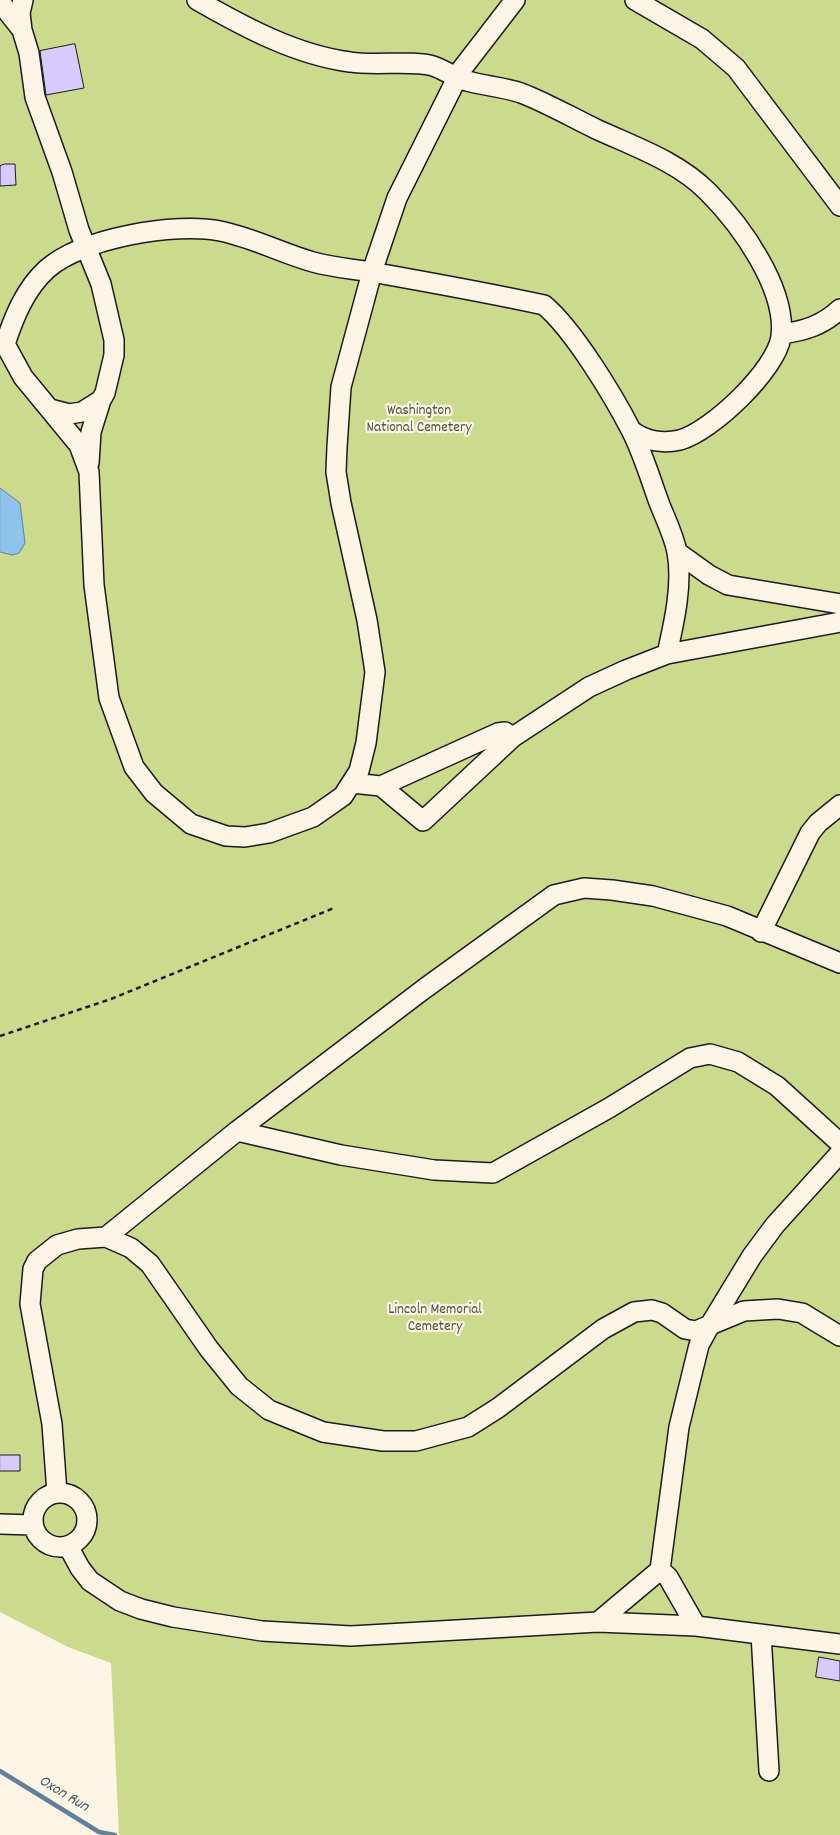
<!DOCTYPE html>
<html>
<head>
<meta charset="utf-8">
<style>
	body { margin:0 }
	canvas { display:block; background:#fcf5e5 }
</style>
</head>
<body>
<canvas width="840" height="1835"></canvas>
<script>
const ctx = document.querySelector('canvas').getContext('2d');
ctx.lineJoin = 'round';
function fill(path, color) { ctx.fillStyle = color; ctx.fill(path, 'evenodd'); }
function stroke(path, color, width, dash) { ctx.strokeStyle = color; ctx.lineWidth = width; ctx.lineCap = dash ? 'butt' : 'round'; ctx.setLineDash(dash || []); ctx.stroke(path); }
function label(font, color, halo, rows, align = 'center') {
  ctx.font = font + ' Dekko,sans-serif'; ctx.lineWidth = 4.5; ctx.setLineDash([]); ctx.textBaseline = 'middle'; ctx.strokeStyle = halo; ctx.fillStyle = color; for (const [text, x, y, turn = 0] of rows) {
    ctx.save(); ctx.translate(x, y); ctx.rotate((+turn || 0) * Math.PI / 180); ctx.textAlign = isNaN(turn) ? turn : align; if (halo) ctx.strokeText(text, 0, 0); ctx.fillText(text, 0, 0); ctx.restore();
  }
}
fill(new Path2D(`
	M0,0H840V1835H119L111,1663L68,1647L0,1612Z`), '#ccda8d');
const water = new Path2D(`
	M0,488L20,503L25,543L19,553L12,555L0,552Z`);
fill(water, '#8ec4ec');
stroke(water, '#608199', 1);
stroke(new Path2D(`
	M0,1771L99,1832L115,1835`), '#608199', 4.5);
const building = new Path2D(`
	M75,44L84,88L46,95L40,51Z
	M5,164H15L16,185L0,186V166Z
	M0,1455H20V1471H0Z
	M819,1657L840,1661V1681L816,1677Z`);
fill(building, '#d7cafc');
stroke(building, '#1c1c1c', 1);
const minor = new Path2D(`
	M197,0C244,27 296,55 350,62C374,66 414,60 433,66C445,70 455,78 467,81C485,86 504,87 521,93C547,103 571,117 596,129C635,147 677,161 708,192C741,225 787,289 781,337C776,370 712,431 680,440C663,444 645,441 632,431
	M515,0L461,70L397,198L372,272L341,387L337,447L336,472L341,503L367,620L375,672L366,743L359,771L343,796L313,817L269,833L245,837L226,836L191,824L154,793L134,767L109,698L94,585L89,472L79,445L23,377L5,344C14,317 25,289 47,269C82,238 175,222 220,231C254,238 281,253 313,262C334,268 356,269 377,273C433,283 489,293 544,305C573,329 613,395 631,430C643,453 651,481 660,505C666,520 674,536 677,552C683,584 674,623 667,654
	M635,0L702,39L736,68L840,206
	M0,2L22,30L29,53L35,97L62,172L79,230L101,284L114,340V355L105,393L101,400L82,412L69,414L50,409
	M22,30L20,13L23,0
	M781,334C805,331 823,325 840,309
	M89,463L91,432L101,400
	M677,552L709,575L728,585L840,604
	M352,783L381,786L423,821L513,737L589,687L626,670L667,654L840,622
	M381,786L498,733L505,732L513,737
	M761,932L810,833L818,823L840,805
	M237,1131L341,1155L434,1170L493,1173L609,1108L690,1058L710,1054L738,1062L777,1086L840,1143
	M106,1237L237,1131L424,989L554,895L584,888L612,890L653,896L727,916L840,963
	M840,1336L802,1313L778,1309L744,1311L710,1325L699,1345L679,1427L660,1570L668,1577L696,1626L840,1644
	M33 1520a27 27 0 1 1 54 0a27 27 0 1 1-54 0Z
	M57,1493L52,1424L30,1304L33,1269L37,1261L57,1245L78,1239L106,1237L131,1248L150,1264L209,1349L239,1386L269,1410L323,1432L383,1441H416L468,1427L498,1408L603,1329L634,1312L652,1310L662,1313L685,1329L696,1331L710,1325L752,1256L775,1225L840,1153
	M0,1524L33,1525
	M68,1546L80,1568L90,1581L120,1601L141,1609L173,1617L262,1631L351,1636L598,1622L696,1626
	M598,1622L660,1570
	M761,1634L769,1771`);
stroke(minor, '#1c1c1c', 22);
stroke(new Path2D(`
	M0,1036L111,999L334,908`), '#1c1c1c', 2.5, [5, 4]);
stroke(minor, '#fcf5e5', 19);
label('15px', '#51553e', '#fcf5e5', [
	["Washington",419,412],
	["National Cemetery",419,429],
	["Lincoln Memorial",435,1311],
	["Cemetery",435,1328]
]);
label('italic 16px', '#445765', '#fcf5e5', [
	["Oxon Run",63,1795,31]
]);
</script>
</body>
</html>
